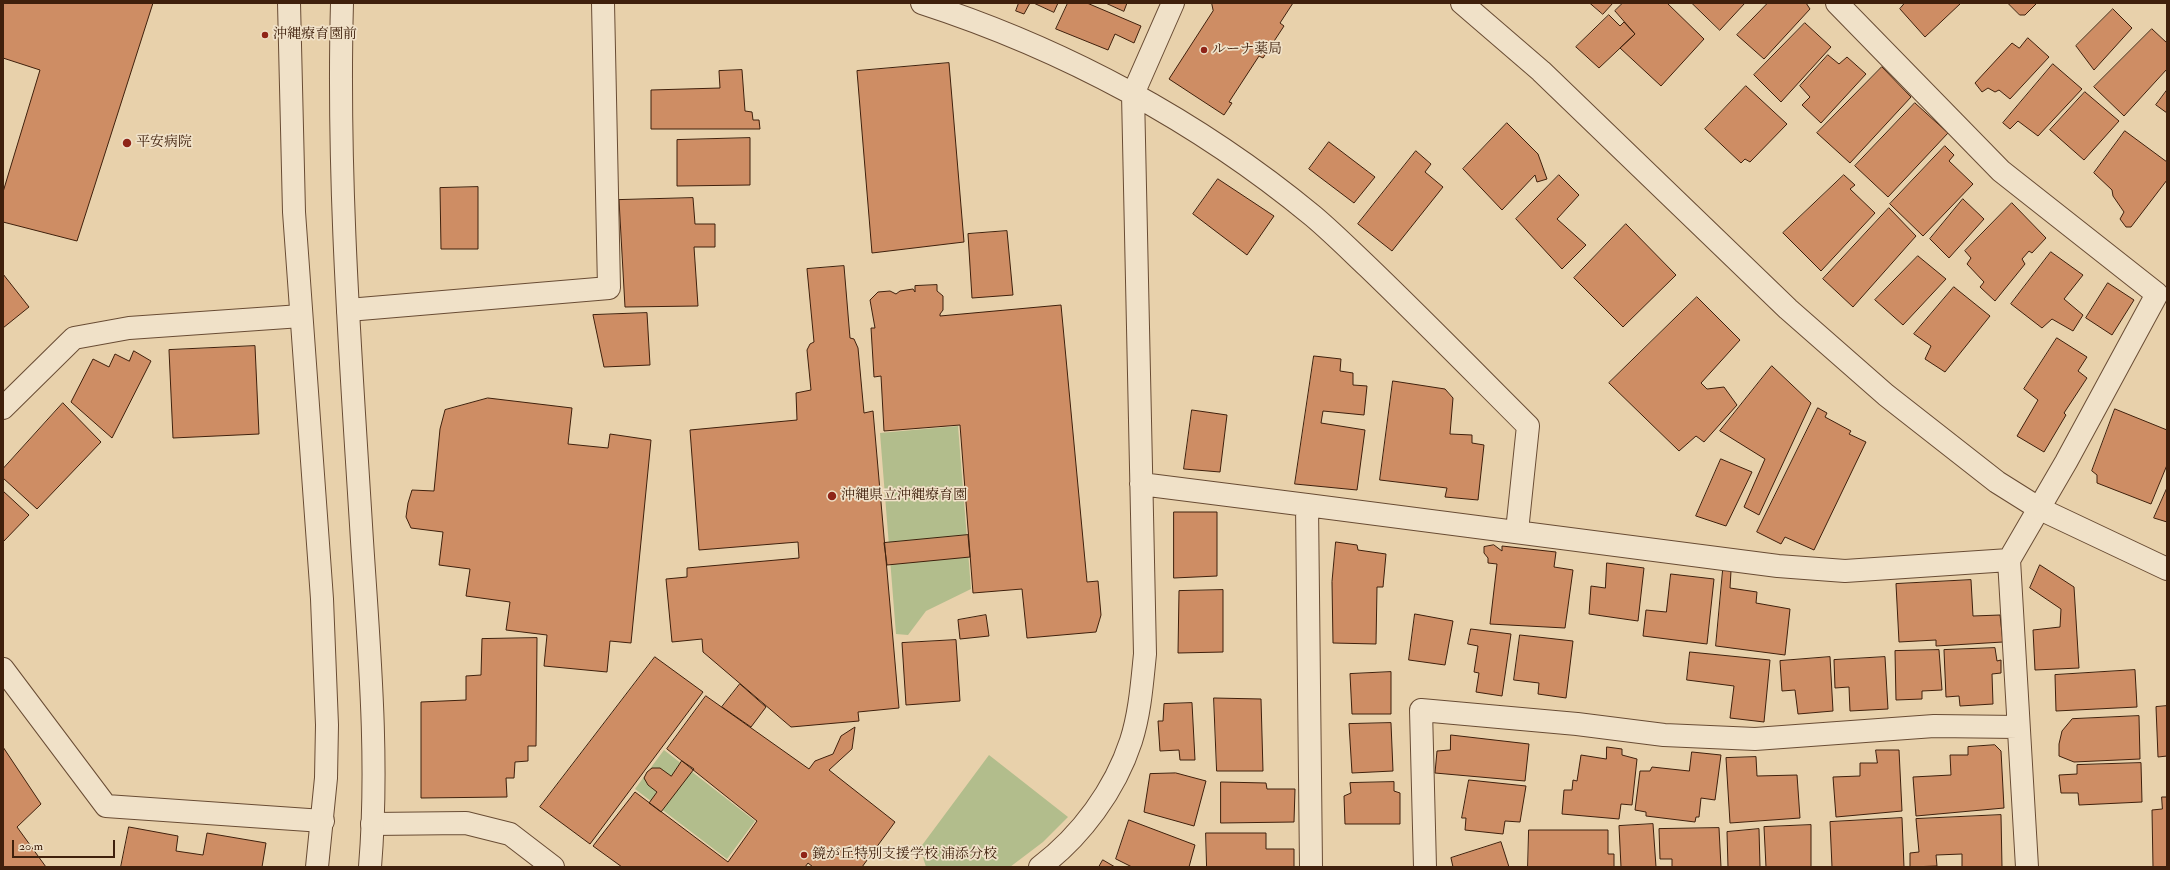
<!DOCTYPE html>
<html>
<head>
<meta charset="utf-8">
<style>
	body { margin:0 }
	#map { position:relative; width:2170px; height:870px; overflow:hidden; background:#e8d1ab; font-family:"IM FELL Double Pica",serif }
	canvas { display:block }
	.frame { position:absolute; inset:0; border:4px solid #3f200c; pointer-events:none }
	.scale { position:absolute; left:12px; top:840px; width:103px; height:18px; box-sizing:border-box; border:2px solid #3f200c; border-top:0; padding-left:5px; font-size:12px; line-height:14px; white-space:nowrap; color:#3f200c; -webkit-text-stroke:3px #f0e1c8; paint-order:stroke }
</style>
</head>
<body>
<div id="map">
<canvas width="2170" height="870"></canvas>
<div class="frame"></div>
<div class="scale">20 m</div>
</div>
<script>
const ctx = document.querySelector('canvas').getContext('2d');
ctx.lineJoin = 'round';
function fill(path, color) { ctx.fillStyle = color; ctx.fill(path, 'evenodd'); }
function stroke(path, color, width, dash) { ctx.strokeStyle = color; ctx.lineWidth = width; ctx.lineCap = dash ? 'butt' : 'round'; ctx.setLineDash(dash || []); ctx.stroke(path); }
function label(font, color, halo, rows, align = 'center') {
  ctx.font = font + ' "IM FELL Double Pica","Noto Serif JP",serif'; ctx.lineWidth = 3.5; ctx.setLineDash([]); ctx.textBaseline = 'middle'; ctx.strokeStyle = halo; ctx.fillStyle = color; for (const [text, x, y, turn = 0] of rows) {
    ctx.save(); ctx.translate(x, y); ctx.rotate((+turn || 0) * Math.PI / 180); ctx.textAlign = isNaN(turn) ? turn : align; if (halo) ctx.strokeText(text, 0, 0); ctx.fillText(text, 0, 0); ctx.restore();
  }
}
fill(new Path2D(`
	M958,426L971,589L926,611L908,635L896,634L880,433Z
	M664,750L755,821L727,859L635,789Z
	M989,755L1068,817L1043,842L1010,867H926L920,848Z`), '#b2bd8c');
const building = new Path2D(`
	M3,3H153L77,241L3,222V192L40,70L3,58Z
	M1019,3H1030L1024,14L1016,11Z
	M1034,3H1058L1054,12Z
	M1068,3H1087L1141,26L1134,43L1115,34L1108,50L1056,29Z
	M1106,3H1127L1124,11Z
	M1212,3H1293L1280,23L1284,26L1263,58L1259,56L1229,102L1232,103L1224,115L1169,79L1213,11Z
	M1590,3H1613L1603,14Z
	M1623,3H1667L1704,39L1661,86L1620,48L1635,34L1615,11Z
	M1692,3H1745L1720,30Z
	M1768,3H1806L1810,9L1764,59L1737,35Z
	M1905,3H1961L1925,37L1900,9Z
	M2008,3H2037L2025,15H2020Z
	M2113,9L2132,28L2094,70L2076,46Z
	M1609,15L1620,26L1624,22L1635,34L1599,68L1576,47Z
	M1805,23L1831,47L1781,102L1754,75Z
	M2152,29L2167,43V69L2124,116L2094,87Z
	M2028,38L2049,57L2010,99L1999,90L1995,92L1988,88L1982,92L1975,83L2012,43L2019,48Z
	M1828,55L1839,64L1847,57L1866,74L1821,123L1802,105L1810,97L1800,86Z
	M949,63L964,242L872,253L857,71Z
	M2053,64L2082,89L2038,136L2018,121L2010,129L2003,123Z
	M1882,67L1911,97L1850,163L1817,133Z
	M742,70L745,111L752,112L753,120H759L760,129H651V90L720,88L719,71Z
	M1746,86L1787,124L1750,162L1745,159L1741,163L1705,129Z
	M2167,90V113L2156,105Z
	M2085,92L2119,121L2084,160L2050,130Z
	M1915,103L1948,133L1888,197L1855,166Z
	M1507,123L1538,154L1547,179L1537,182L1535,175L1502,210L1463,169Z
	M2125,131L2167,162V180L2131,227H2126L2120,219L2124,212L2113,196L2112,190L2094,173Z
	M750,138V185L677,186V140Z
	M1329,142L1375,177L1354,203L1309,169Z
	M1945,146L1954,155L1949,161L1973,184L1923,236L1890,204Z
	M1416,151L1431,164L1425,172L1443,187L1392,251L1358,224Z
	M1559,175L1579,195L1557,219L1586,245L1562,269L1516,219Z
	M1844,175L1855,185L1850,189L1875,213L1821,271L1783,233Z
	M1218,179L1274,216L1247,255L1193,214Z
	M478,187V249H441L440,188Z
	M693,198L695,224H715V247H694L698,306L625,307L619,200Z
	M1963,199L1984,219L1949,258L1930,239Z
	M2012,203L2046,238L2032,253L2029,251L2022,259L2025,264L1995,301L1980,287L1984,282L1967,264L1971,258L1965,251Z
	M1889,208L1916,236L1853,307L1823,279Z
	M1626,224L1676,275L1623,327L1574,278Z
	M1007,231L1013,295L972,298L968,234Z
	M2051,252L2083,275L2064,299L2083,315L2073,331L2052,319L2042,328L2011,304Z
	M1918,256L1946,279L1903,325L1875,300Z
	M844,266L850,338L854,339L858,348L864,413L873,411L899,708L858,712L859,721L791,727L703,652L702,639L672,642L666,579L687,577V568L799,558L798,542L699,550L690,430L797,420L796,393L811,390L807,350L810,344L814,342L807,269Z
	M3,274L29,307L3,328Z
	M2108,283L2134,300L2112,335L2086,318Z
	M937,285V291L943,296V310L940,314V316L1061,305L1087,582L1098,581L1101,615L1096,632L1027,638L1022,589L973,593L960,425L884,431L881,376L874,377L871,328H875L870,300L878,292L890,291L896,294L900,291L913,289L915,292V286Z
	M1954,287L1990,316L1945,372L1925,359L1931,346L1914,334Z
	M1697,297L1740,340L1701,383L1707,389L1724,387L1737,405L1704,442L1696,436L1679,451L1609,383Z
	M647,313L650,365L604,367L593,315Z
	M2057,338L2087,357L2078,371L2087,378L2064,413L2066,415L2044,452L2017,436L2038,400L2024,389Z
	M255,346L259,434L173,438L169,350Z
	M134,351L151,361L112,438L71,402L93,359L109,367L115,354L129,361Z
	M1314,356L1341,359L1340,371L1353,373V385L1367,386L1364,415L1323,411L1321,423L1365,430L1357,490L1295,484Z
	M1772,366L1811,403L1759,515L1744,507L1765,459L1720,431Z
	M1393,381L1445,389L1453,398L1450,434L1472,435V443L1484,445L1478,500L1445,497L1447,488L1380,480Z
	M488,398L572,408L568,444L608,448L610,434L651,440L631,643L610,641L607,672L544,666L547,635L506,630L510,602L466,596L470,569L439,565L443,532L411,528L406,517L408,503L412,490L434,491L440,429L445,410Z
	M63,403L101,442L37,509L3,478V469Z
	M1818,408L1827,413L1825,417L1851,431L1849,434L1866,442L1814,550L1785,537L1781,544L1757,532Z
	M2115,409L2167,430V465L2151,504L2097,483V475L2092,471Z
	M1192,410L1227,415L1220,472L1184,469Z
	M1721,459L1752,472L1726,526L1696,516Z
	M2167,488V522L2154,518Z
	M3,491L29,515L3,542Z
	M1174,512H1217V576L1174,578Z
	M968,535L970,557L887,565L884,543Z
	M1336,542L1357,545L1358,550L1386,554L1383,587H1377L1376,644L1333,643L1332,582Z
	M1494,545L1502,551V546L1556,552L1554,567L1573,570L1565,628L1490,624L1497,564L1488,563V558L1484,553V547Z
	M1607,563L1644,568L1638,621L1589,614L1591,586L1605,588Z
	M2040,565L2074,587L2079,668L2035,670L2033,630L2060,627L2061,609L2030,588Z
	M1723,570L1731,571L1730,588L1757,592L1756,603L1790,609L1785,655L1716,646Z
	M1671,574L1714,579L1707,644L1643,636L1646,610L1666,612Z
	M1971,580L1973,616L2000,615L2003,642L1936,646V640L1899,642L1896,584Z
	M1223,590V652L1178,653L1179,591Z
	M1415,614L1453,621L1445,665L1409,660Z
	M986,615L989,636L960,639L958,620Z
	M1471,629L1511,634L1502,696L1476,692L1479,673L1474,672L1478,646L1468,644Z
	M1520,635L1573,641L1566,698L1538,694L1539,683L1514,680Z
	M537,638L536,746H528V761L515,762L514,778H506L507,797L421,798V702L466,700V676L481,675L482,639Z
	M956,640L960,701L906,705L902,643Z
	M1995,648L1997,661L2001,660V673L1992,674L1993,704L1960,706L1959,696L1946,697L1944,650Z
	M1939,650L1942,690L1922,691V699L1896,700L1895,651Z
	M1690,652L1770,660L1764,722L1730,718L1734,686L1687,680Z
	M655,657L703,692L590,844L540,807Z
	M1830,657L1833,711L1798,714L1795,690L1782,691L1780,661Z
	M1885,657L1888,709L1850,711L1849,687L1835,688L1834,660Z
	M2135,670L2137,707L2056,711L2055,675Z
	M1391,672V714H1352L1350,674Z
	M740,684L766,707L751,727L722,707Z
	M706,696L809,769L815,761L833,754L841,736L855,727L852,749L829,770L895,822L862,867H813L808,863L805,867H622L593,846L635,792L728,862L757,821L667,749Z
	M1214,698L1261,699L1263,771H1217Z
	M1192,703L1195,760H1180L1179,750L1160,751L1158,721H1163L1164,704Z
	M2167,706V756L2158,757L2156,707Z
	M2139,716L2140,759L2074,762L2059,756V744L2062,731L2072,719Z
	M1391,723L1393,771L1352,773L1349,724Z
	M1451,735L1529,744L1525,781L1435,773L1437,751L1450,750Z
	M1995,745L2001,751L2004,808L1916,816L1913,777L1951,775L1950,755H1968V747Z
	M3,747L41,804L17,827L46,867H3Z
	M1607,747L1622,749V755L1637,759L1632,805L1621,804L1619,819L1562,814L1564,790H1572L1573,780L1577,781L1581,755L1606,759Z
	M1876,750H1899L1902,811L1836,817L1833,777L1860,776V763H1877Z
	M1692,752L1721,755L1715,800L1701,798L1699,817H1696L1695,822L1646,816V812L1635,810L1640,771H1650L1652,767L1689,771Z
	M1756,757L1757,776L1797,775L1800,818L1730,823L1726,758Z
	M682,761L694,769L661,812L649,803L657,792L648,785L644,778L647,772L652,768H660L671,776Z
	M2141,763L2142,802L2079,805L2078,793H2061L2059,775L2077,774V765Z
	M1176,773L1206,781L1194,826L1144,812L1150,774Z
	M1469,780L1526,786L1520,822L1505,821L1503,834L1465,830L1466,818H1462Z
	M1221,782L1266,783L1267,789H1295L1294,822L1221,823Z
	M1394,782V791L1400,793V824H1345L1344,796L1351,793L1350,783Z
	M2162,797H2167V867H2153L2152,810L2162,809Z
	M2001,815L2002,867H1962V854L1936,855L1937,866L1910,867V853L1919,852L1916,819Z
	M1902,818L1904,867H1832L1830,822Z
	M1129,820L1195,845L1189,867H1132L1116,859Z
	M1653,824L1656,867H1621L1619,826Z
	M1811,825V867H1766L1764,827Z
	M129,827L178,836L176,851L203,855L207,833L266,843L262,867H121Z
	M1719,828L1721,867H1672V859H1660L1659,829Z
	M1759,829L1760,867H1728L1727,832Z
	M1529,830H1608V854H1614V867H1528Z
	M1206,833H1266V849H1294V867H1207Z
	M1501,842L1509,867H1453L1451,858Z
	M1103,860L1115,867H1099Z`);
fill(building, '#ce8d64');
stroke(building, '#3f200c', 1);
const minor = new Path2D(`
	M922,3C1064,49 1198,121 1313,216C1332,232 1350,250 1368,267C1422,319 1475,373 1528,426L1517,531
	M1837,3L2001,171L2157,294L2066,462L2009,560L2027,867
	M348,310L609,288L603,3
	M3,408L74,338L129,328L301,316
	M1141,484L1307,505
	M3,669L106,806L323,821
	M372,824L466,823L510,834L553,867
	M1040,867C1081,836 1115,790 1131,741C1140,713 1142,683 1145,654L1133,94L1173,3
	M1311,867L1307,505L1778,566L1845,571L2009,560
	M1425,867L1421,710L1577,724L1664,735L1755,739L1934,726L2018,727`);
const tertiary = new Path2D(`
	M289,3L294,212L322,599L327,725L326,778L317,867
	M342,3C337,182 351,362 362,541C369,649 379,759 370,867
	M1462,3L1541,71L1788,309L1886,395L1997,482L2040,509L2167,569`);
stroke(minor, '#694c34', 24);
stroke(tertiary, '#694c34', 24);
stroke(minor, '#f0e1c8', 22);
stroke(tertiary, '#f0e1c8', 22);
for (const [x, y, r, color] of [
	[265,35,4,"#8f2418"],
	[1204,50,4,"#8f2418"],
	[127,143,5,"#8f2418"],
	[832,496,5,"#8f2418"],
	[804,855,4,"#8f2418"]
]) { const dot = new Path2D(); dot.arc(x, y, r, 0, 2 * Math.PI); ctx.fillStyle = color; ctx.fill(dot); stroke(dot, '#f0e1c8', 1.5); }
label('14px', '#3f200c', '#f0e1c8', [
	["沖縄療育園前",273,35],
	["ルーナ薬局",1212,50],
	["平安病院",136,143],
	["沖縄県立沖縄療育園",841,496],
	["鏡が丘特別支援学校 浦添分校",812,855]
], 'left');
</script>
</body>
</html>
